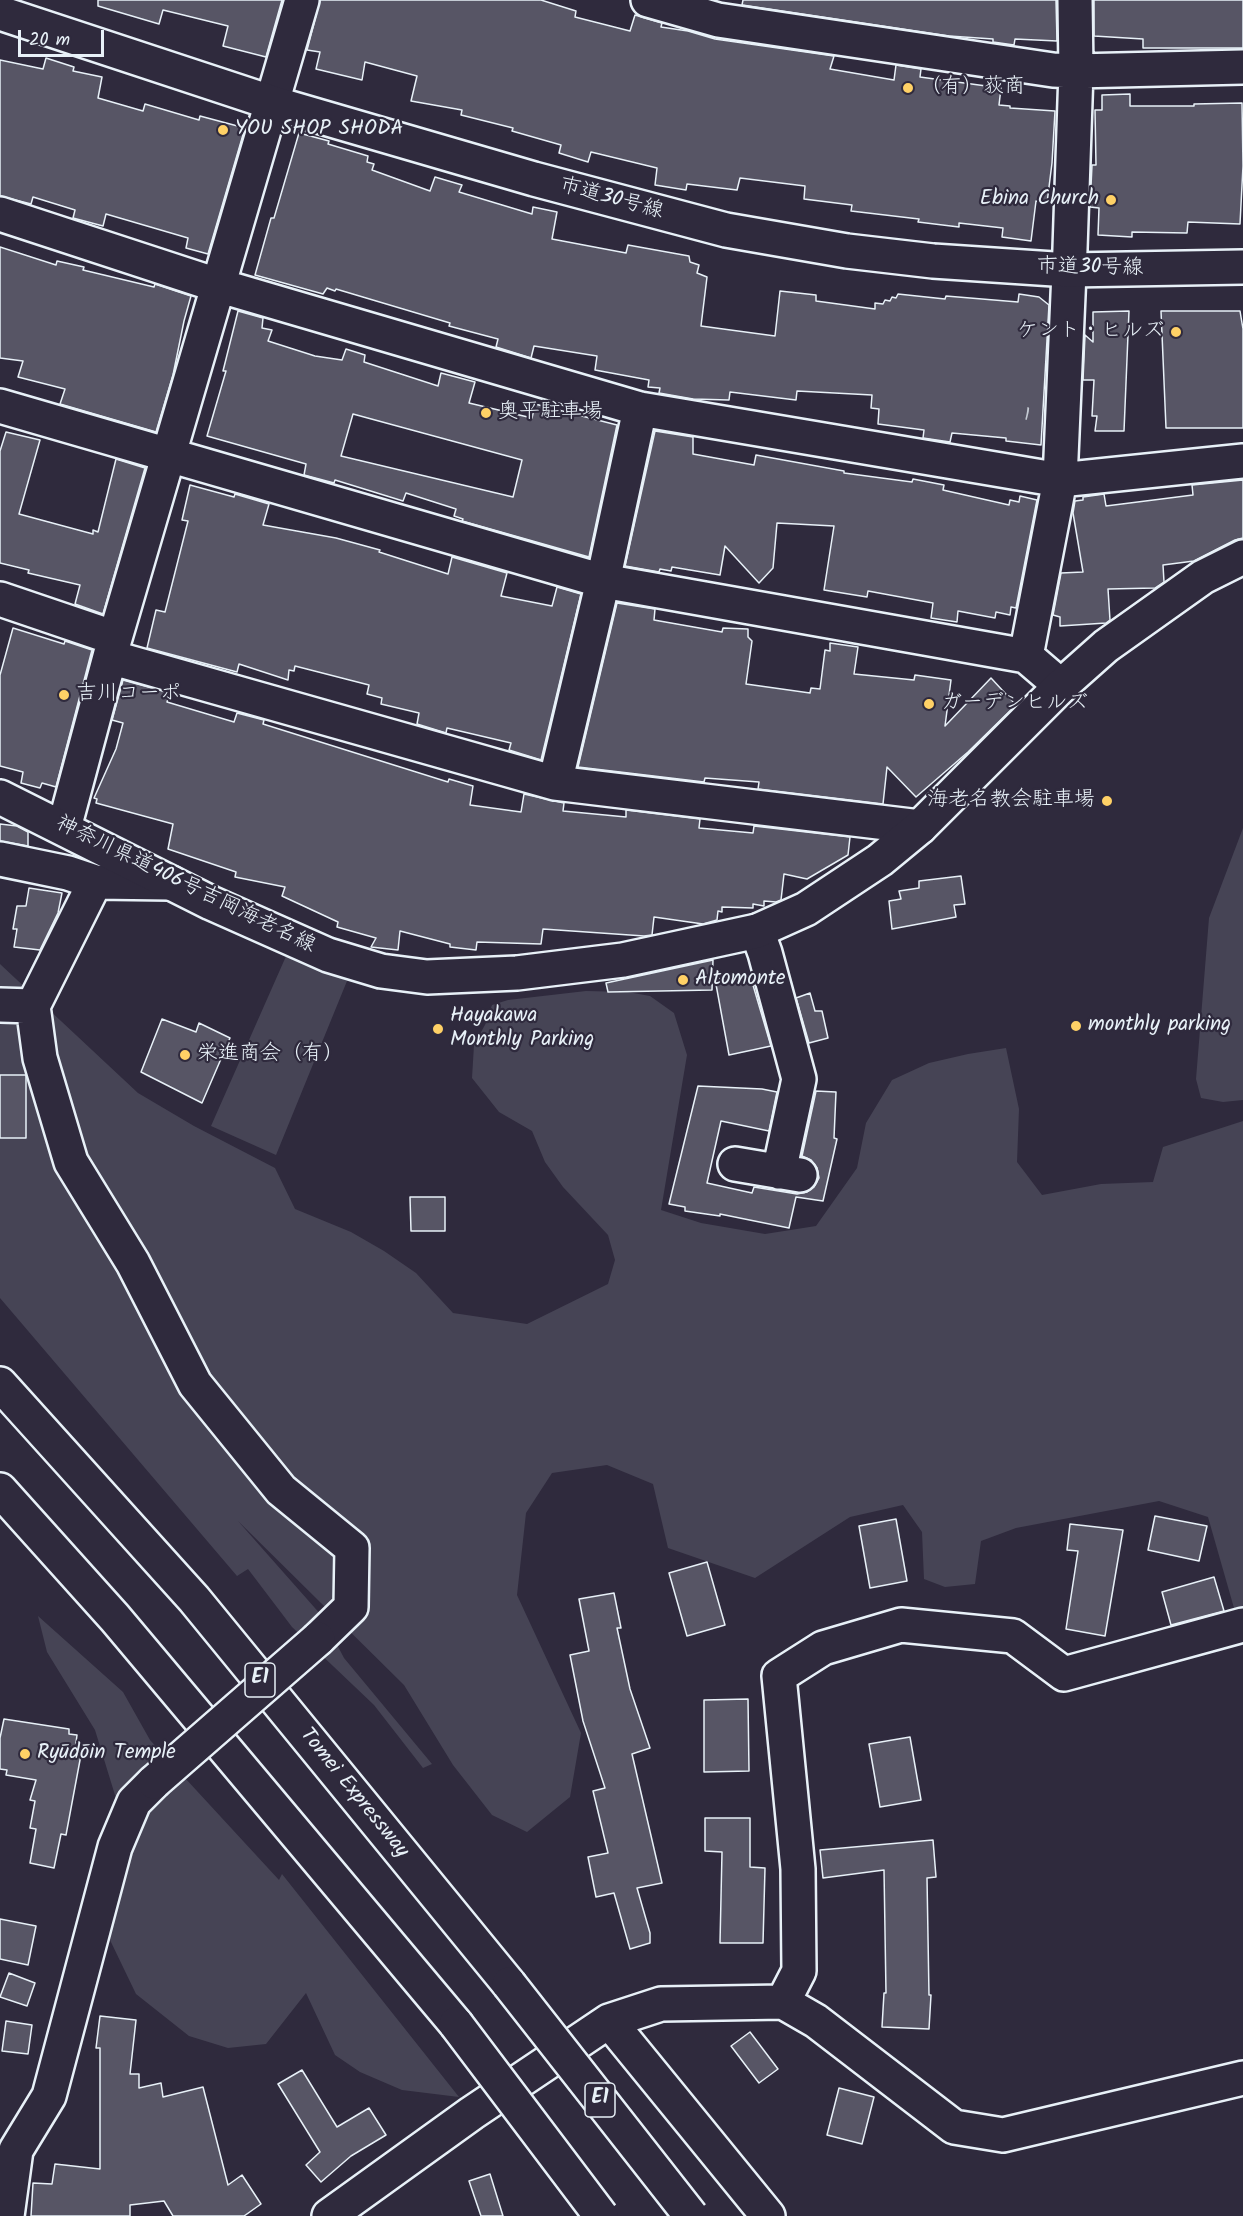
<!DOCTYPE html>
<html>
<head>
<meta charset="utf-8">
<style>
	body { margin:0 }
	#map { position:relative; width:1243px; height:2216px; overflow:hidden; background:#2f2a3d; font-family:Kalam,sans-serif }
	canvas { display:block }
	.scale { position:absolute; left:18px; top:30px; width:86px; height:27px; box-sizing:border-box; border:3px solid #e8f1f8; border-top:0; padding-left:8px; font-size:18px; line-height:21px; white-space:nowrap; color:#e8f1f8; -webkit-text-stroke:4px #2f2a3d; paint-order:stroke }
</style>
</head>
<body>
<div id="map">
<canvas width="1243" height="2216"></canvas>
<div class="scale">20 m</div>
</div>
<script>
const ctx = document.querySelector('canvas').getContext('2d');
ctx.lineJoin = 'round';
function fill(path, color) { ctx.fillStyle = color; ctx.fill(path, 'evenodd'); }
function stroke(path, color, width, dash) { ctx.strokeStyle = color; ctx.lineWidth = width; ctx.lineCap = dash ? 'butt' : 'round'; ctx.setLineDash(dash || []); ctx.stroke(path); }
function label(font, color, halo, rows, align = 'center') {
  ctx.font = font + ' Kalam,"Klee One",sans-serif'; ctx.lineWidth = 4.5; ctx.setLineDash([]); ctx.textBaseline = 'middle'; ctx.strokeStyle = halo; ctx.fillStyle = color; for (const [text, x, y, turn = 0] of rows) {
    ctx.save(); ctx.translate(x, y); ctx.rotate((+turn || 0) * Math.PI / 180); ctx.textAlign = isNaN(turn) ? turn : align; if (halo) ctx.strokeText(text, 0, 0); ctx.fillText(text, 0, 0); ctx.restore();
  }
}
fill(new Path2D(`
	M1243,828V1100L1223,1102L1201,1098L1196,1079L1209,918Z
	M287,954L347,981L276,1155L211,1126Z
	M0,964L138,1093L194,1126L275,1168L295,1209L351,1232L384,1251L416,1273L453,1313L527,1324L608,1284L615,1260L608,1235L563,1187L545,1162L532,1131L499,1112L472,1078L474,1045L486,1023L492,1005L508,1000L586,991L628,992L650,996L674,1013L687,1055L661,1210L701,1223L765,1234L816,1226L857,1168L866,1123L892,1080L929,1063L968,1054L1006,1048L1019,1109L1017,1162L1042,1195L1101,1184L1153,1182L1163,1147L1243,1121V1610L1236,1615L1208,1517L1159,1501L1016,1528L981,1541L975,1584L945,1587L924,1579L922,1532L903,1505L850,1517L755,1578L668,1548L653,1484L607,1465L552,1473L526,1513L517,1595L581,1733L570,1797L527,1832L492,1815L453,1765L404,1685L238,1521L322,1616L344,1658L432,1764L423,1768L374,1705L292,1627L248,1569L237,1576L0,1298Z
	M38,1616L123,1692L150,1740L279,1880L282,1874L459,2097L402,2090L360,2072L335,2055L306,1993L266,2044L228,2048L189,2036L136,1994L110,1940L114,1886L126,1831L95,1730L47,1652Z`), '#464455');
const building = new Path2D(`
	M98,0H282L266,57L223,46L228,26L163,10L159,24L98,6Z
	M320,0H541L576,11L575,17L630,31L635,15L662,23L661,27L688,31L715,39L834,56L830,69L894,80L896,65L921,69L920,77L1001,88L999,105L1010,106V108L1055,111L1052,163L1047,203L1036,201L1031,241L1002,237L1003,228L959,223V227L918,222L919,219L851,211L852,205L804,199L805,186L740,178L737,190L687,184L686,190L655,185L657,168L591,152L588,162L559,153L561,145L512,131L513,128L461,115L462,110L411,101L417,76L365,62L362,80L316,69L320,52L307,50Z
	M743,0H1056L1057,41L1015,39L1014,45L993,42V39L949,36L742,5Z
	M1094,0H1243V48H1143V39L1094,36Z
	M46,58L74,67L73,71L102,77L98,98L143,111L145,104L199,120L200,116L245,128L208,254L186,248L188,238L106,214L103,226L73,218L75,210L33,197L31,204L0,196V60L43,69Z
	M1130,94V106H1194V104L1242,103L1243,166L1240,224L1188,222L1187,233L1132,232V237L1098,235L1099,208L1090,207L1092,165H1096L1095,110H1102V95Z
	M299,133L329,141L328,144L368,156L367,162L374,164L372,170L430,191L435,177L462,185L459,192L532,214L533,207L557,212L552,239L626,253L628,245L689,256L690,262L699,265L697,273L707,277L701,326L775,336L780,291L816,295V301L875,309V303L883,304L885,300L890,301L892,297L896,298L898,294L945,299L946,296L1018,302L1019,294L1039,297L1049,305L1041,445L1006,441V438L952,433L950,442L923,438L924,430L878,424L879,409L871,408L872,395L797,391L796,400L730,392L729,400L693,399L659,393L660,388L648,387L649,380L595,370L597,356L534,346L531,358L496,347L498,339L449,326L450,323L336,289L335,291L327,288L323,294L255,275L271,218H274Z
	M0,247L56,265L57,261L84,267L83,270L154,287L155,284L191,296L184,321L173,375L156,432L60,404L65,389L18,377L23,361L0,358Z
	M238,311L263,318L262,328L272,330L268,341L315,356L342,360L346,349L365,355L364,362L438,386L441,373L475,382L469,403L532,418L535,404L617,425L589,557L462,521L463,519L454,516L456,509L406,493L403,501L335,480L334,483L304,475L306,464L207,436L226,371H223ZM353,414L522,460L513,497L341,456Z
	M1129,311L1124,431H1095L1097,416H1092L1094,380H1083L1085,335L1093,342V312Z
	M1161,311H1240L1243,329V428H1166Z
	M655,431L693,437V454L754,465L756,455L844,471V473L912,482L913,479L944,485L943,490L1009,505L1010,500L1019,502L1020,496L1037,500L1016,608L1011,607L1010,615L996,612L995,618L958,611L957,622L931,618L933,603L868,591L867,597L824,590L834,526L777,523L773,568L759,583L725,546L720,575L672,567L671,571L660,569L659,572L625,566Z
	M6,432L40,440L19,514L93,534V530L98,532L116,459L145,468L103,614L75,604L80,585L28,573L29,570L0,563V451Z
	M1243,480V538L1235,540L1194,561L1163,565L1164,582L1155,588L1108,589L1110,620L1106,623L1060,626V617L1053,615L1061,573L1083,572L1073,513L1075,501L1083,500V497L1104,494L1106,506L1193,495L1192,485Z
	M190,485L234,497L235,494L269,504L263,525L336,538L380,550L379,552L448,574L452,557L507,573L501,596L552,606L557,587L581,594L541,760L509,750L511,743L447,728L446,733L417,724L419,713L381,704L382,698L367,694L369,685L295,666L294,671L289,670L288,680L239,664L237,672L147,648L156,610L165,612L188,521L182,520Z
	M617,603L655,609L654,620L722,632L723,628L748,629V637L752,641L746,684L810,693L811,688L820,689L825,650L830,651V643L858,647L854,674L914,680L915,675L951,680L945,726L991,678L1016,705L968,752L916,797L887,767L883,804L758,789L759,782L705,778L704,782L578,767Z
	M13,628L64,644L65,641L92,650L56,787L42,783L40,788L21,783L23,772L0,766V675Z
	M123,680L170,693L167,702L234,722L237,713L264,720L263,724L448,782L449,779L473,786L470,805L521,812L524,794L564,803L563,811L626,817V810L700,819L699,828L753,833L754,826L850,837L848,855L807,879L784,874L781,900L776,902L764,901V906L753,904V908L722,907V912L718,911L717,920L703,924L654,917L652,935L644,936L543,929L541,944L477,942L476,950L450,947V944L400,931L398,950L371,947L376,938L337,927L338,922L282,896L285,887L235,877L236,872L168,849L173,824L96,803L97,799L94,798L116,749L123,723L112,720Z
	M0,824L17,826L28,832V846L0,841Z
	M961,876L965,904L954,905L956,917L892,929L889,901L901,899L899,891L919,888V881Z
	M29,888L62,893L58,913L40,950L14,947L17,929H13L17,906H26Z
	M713,960L712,990L608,992L606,983Z
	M750,975L771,1046L729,1055L715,979Z
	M810,993L815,1011H822L828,1038L809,1043L796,998Z
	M162,1019L196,1032L199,1023L230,1038L202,1103L141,1072Z
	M0,1075H26V1138H0Z
	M698,1086L762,1089L777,1092L769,1131L721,1121L707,1183L752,1193L754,1187L797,1194L807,1192L814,1187L819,1178L817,1168L811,1160L802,1156L816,1091L836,1092L834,1138L837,1139L823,1201L796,1197L789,1228L720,1214V1216L685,1211V1207L669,1204Z
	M410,1197H445V1231H411Z
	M1155,1516L1207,1526L1199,1561L1148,1550Z
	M896,1519L907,1581L870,1588L859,1526Z
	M1070,1524L1123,1530L1105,1636L1066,1629L1078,1551L1067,1550Z
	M707,1562L725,1625L687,1636L669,1573Z
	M1214,1577L1224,1611L1171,1625L1162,1592Z
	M614,1593L621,1628H617L630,1689L650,1748L632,1754L662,1883L637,1888L650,1933V1943L630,1949L614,1893L596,1897L588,1857L608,1853L593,1791L605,1788L583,1721L570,1655L589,1651L579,1599Z
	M748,1699L749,1771L704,1772V1700Z
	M4,1719L69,1729V1734L77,1735L76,1743L83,1744L66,1835L61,1834L54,1868L30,1863L36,1829L30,1828L35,1801L30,1800L36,1780L6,1775L7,1770L0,1769V1738Z
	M910,1737L921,1800L880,1807L869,1744Z
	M705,1818H750V1867L765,1868L763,1943H720L722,1852L705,1851Z
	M933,1840L936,1877L927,1878L929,1995H931L929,2029L882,2027L884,1993H886L884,1870L823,1878L820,1850Z
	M0,1919L36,1926L28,1965L0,1959Z
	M9,1973L35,1983L27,2006L0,1997Z
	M100,2016L136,2020L130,2074H139V2088L161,2083L163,2097L203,2087L228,2185L242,2175L261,2204L244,2216H173L164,2201L130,2205V2216H31L33,2183L52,2184L55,2164L100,2169V2048H96Z
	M6,2021L32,2025L28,2054L2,2051Z
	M750,2032L778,2069L759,2083L731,2046Z
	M302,2070L337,2127L369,2108L386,2135L351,2156L321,2182L306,2165L320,2152L278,2084Z
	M839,2088L874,2097L862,2144L827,2135Z
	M490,2174L503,2216H481L469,2181Z`);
fill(building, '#575565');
stroke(building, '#e8f1f8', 1.5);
const minor = new Path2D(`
	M648,0L718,20L1053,70L1076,71L1243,67
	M0,214L217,285L640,409L1060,480L1243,461
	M0,406L603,581L1026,656L1061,686
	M0,599L115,638
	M1026,656L1060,480L1070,249L1076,71L1075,0
	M110,657L555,783L920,827
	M555,783L603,581L640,409
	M64,828L115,638L302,0
	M0,859L68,873L95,882L171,883
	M95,882L33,1006L40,1058L71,1162L133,1263L195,1384L281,1490L352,1548L351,1607L318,1639
	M757,931L765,953L799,1079L779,1172
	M0,1005L33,1006
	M735,1164L800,1175
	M783,2002L799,1971L798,1869L779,1676L823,1648L901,1625L1013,1636L1064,1674L1243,1625
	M609,2021L768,2216
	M7,2216L16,2150L49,2096L115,1847L134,1802L154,1782
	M329,2216L472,2113L609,2021L661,2004L783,2002L816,2021L954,2127L1003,2135L1243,2078`);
const tertiary = new Path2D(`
	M0,13L273,103L534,179L726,230L847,251L933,261L1069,270L1243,267`);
const secondary = new Path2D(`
	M0,797L211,903L328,955L381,971L427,977L517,973L623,960L757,931L806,909L880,860L920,827L1061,686L1106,646L1203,577L1243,557`);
const motorway = new Path2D(`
	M0,1384L194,1599L509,1984
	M0,1490L115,1618L456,2024`);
stroke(minor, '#e8f1f8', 38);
stroke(tertiary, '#e8f1f8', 38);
stroke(secondary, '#e8f1f8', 38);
stroke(motorway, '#e8f1f8', 38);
stroke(minor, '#2f2a3d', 33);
stroke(tertiary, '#2f2a3d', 33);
stroke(secondary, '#2f2a3d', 33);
stroke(motorway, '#2f2a3d', 33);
const minorBridge = new Path2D(`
	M154,1782L318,1639`);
const motorwayBridge = new Path2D(`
	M509,1984L691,2216
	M456,2024L601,2216`);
stroke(minorBridge, '#e8f1f8', 38, []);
stroke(motorwayBridge, '#e8f1f8', 38, []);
stroke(minorBridge, '#2f2a3d', 33);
stroke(motorwayBridge, '#2f2a3d', 33);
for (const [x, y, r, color] of [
	[908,88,6,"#ffd166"],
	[223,130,6,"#ffd166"],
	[1111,200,6,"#ffd166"],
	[1176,332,6,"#ffd166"],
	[486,413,6,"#ffd166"],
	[64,695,6,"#ffd166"],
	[929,704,6,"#ffd166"],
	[1107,801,6,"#ffd166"],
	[683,980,6,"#ffd166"],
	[1076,1026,6,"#ffd166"],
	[438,1029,6,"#ffd166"],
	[185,1055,6,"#ffd166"],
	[25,1754,6,"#ffd166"]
]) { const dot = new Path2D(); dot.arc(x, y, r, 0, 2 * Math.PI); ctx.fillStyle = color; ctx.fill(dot); stroke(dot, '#2f2a3d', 2); }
label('18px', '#c4cad3', null, [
	["1",1027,417]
]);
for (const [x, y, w] of [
	[260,1680,30],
	[600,2100,30]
]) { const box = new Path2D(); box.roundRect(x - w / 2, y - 17, w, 34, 4.5); ctx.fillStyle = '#2f2a3d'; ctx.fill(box); stroke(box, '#e8f1f8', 1.5); }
label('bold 20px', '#e8f1f8', null, [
	["E1",260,1680],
	["E1",600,2100]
]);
label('21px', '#e8f1f8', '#2f2a3d', [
	["（有）荻商",920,88],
	["YOU SHOP SHODA",235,130],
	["Ebina Church",1099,200,"right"],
	["ケント・ヒルズ",1164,332,"right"],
	["奥平駐車場",498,413],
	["吉川コーポ",76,695],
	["ガーデンヒルズ",941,704],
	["海老名教会駐車場",1095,801,"right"],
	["Altomonte",695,980],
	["Hayakawa",450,1017],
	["Monthly Parking",450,1041],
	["monthly parking",1088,1026],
	["栄進商会（有）",197,1055],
	["Ryūdōin Temple",37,1754]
], 'left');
label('21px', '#e8f1f8', '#2f2a3d', [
	["市道30号線",611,200,15],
	["市道30号線",1090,269,1],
	["神奈川県道406号吉岡海老名線",185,886,26],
	["Tomei Expressway",353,1794,51]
]);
</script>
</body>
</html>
